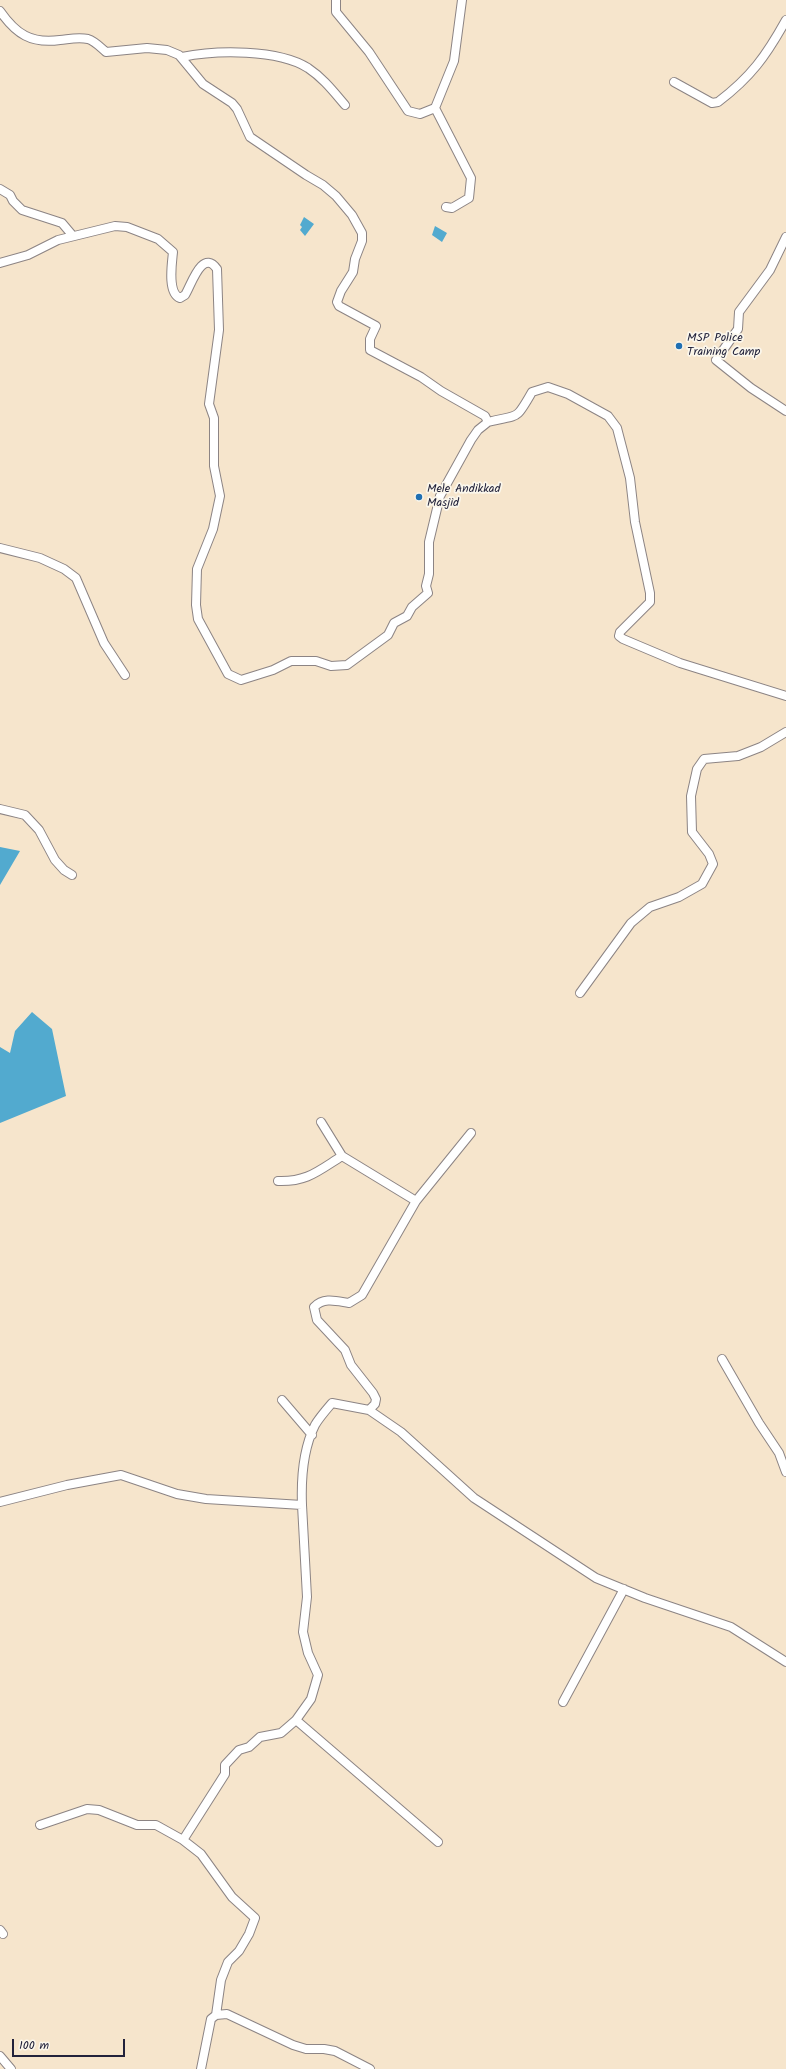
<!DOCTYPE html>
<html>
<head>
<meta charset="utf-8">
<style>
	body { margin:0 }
	#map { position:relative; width:786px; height:2069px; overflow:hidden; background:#f6e5cc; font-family:Kalam,sans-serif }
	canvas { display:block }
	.scale { position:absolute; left:12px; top:2039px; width:113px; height:18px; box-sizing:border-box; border:2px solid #22223b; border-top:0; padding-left:5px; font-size:12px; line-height:14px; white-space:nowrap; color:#22223b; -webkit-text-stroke:3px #fbf7ec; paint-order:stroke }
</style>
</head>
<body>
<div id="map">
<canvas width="786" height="2069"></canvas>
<div class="scale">100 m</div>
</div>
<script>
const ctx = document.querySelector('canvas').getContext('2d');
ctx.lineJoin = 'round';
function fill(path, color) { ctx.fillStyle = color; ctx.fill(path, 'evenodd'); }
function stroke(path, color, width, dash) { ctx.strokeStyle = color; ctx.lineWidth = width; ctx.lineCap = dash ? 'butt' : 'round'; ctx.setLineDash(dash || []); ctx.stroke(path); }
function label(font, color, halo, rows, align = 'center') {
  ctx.font = font + ' Kalam,sans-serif'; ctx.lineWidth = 3.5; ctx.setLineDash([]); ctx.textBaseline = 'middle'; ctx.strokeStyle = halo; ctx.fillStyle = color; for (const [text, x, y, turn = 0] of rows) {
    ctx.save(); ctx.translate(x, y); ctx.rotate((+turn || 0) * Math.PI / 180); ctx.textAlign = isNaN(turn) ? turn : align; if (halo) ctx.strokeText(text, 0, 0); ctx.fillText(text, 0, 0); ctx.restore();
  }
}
fill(new Path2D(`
	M304,217L314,224L305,236L300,230L302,227L300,225Z
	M435,226L447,233L442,242L432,235Z
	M0,847L20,851L0,885Z
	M32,1012L52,1029L66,1096L0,1123V1047L10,1053L15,1031Z`), '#52aacf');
const street = new Path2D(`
	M336,0V12L369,52L408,111L420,114L435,108L471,178L469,198L452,208L446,207
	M0,11C16,34 31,44 60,40C70,39 78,37 88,39C95,41 101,48 106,52L147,48L167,50L179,55L203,84L232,103L237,109L250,137L306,175L323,185L336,196L352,215L362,233V241L355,259L353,272L341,291L337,302L339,306L376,326L370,339V350L421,377L441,391L485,416L488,422L478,430L471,440L440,496L429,542V574L426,586L428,593L412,607L407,616L394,623L388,635L347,665L331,666L316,661H291L273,670L241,680L228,674L198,619L196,605L197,569L213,529L220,496L214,466V418L209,404L219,330L217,269C202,248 191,286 185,295L180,298C167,293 172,263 173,252L158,239L127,227L115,226L58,240L28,255L0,263
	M182,57C216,50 278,49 308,68C323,78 333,91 345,105
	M674,82L712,103L718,102C751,77 766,56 786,20
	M435,108L454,61L462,0
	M0,189L10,195L13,201L22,210L62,223L73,236
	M786,237L770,270L739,312L738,329L716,360L751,388L786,411
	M488,422C519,414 515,422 532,392L548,387L568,394L608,416L617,428L630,478L635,522L650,593V602L620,632L619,636L623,639L680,663L786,696
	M0,548L40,558L64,569L76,578L104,643L125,675
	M0,809L25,815L39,830L55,860L64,870L72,875
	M580,993L631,923L650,907L679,897L702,884L713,864L709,854L692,832L691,796L697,769L704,759L738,756L761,747L786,732
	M321,1122L342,1156L416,1201L362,1295L349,1303C336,1301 324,1297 314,1307L317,1320L345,1350L351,1365L373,1393L376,1399L375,1404L369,1410
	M278,1181C307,1182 318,1171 342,1156
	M416,1201L471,1133
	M722,1359L759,1423L779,1453L786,1472
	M282,1400L312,1435
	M0,1502L67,1485L121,1475L177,1494L206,1499L302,1505C301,1479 303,1449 315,1425C319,1418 326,1410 332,1403L369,1410L401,1432L474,1498L596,1578L645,1598L731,1627L786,1662
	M563,1702L624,1589
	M296,1720L438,1842
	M40,1825L87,1809L99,1810L137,1825H156L183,1840L201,1854L232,1897L255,1918L249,1934L239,1951L228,1962L221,1980L216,2015
	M183,1840L225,1774V1765L239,1750L249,1747L260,1737L281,1733L296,1720L311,1699L318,1675L308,1653L303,1632L307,1597L302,1505
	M0,1930L3,1934
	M0,2056L11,2069
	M201,2069L211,2019L216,2015L227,2014L293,2045L306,2049H324L335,2051L370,2069`);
stroke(street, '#8c8484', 10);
stroke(street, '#fff', 8);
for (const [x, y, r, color] of [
	[679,346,4,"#1f6fb2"],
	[419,497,4,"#1f6fb2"]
]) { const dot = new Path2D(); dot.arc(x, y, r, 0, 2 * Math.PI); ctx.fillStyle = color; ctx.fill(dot); stroke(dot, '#fbf7ec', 1.5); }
label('12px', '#22223b', '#fbf7ec', [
	["MSP Police",687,339],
	["Training Camp",687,353],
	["Mele Andikkad",427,490],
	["Masjid",427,504]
], 'left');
</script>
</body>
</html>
